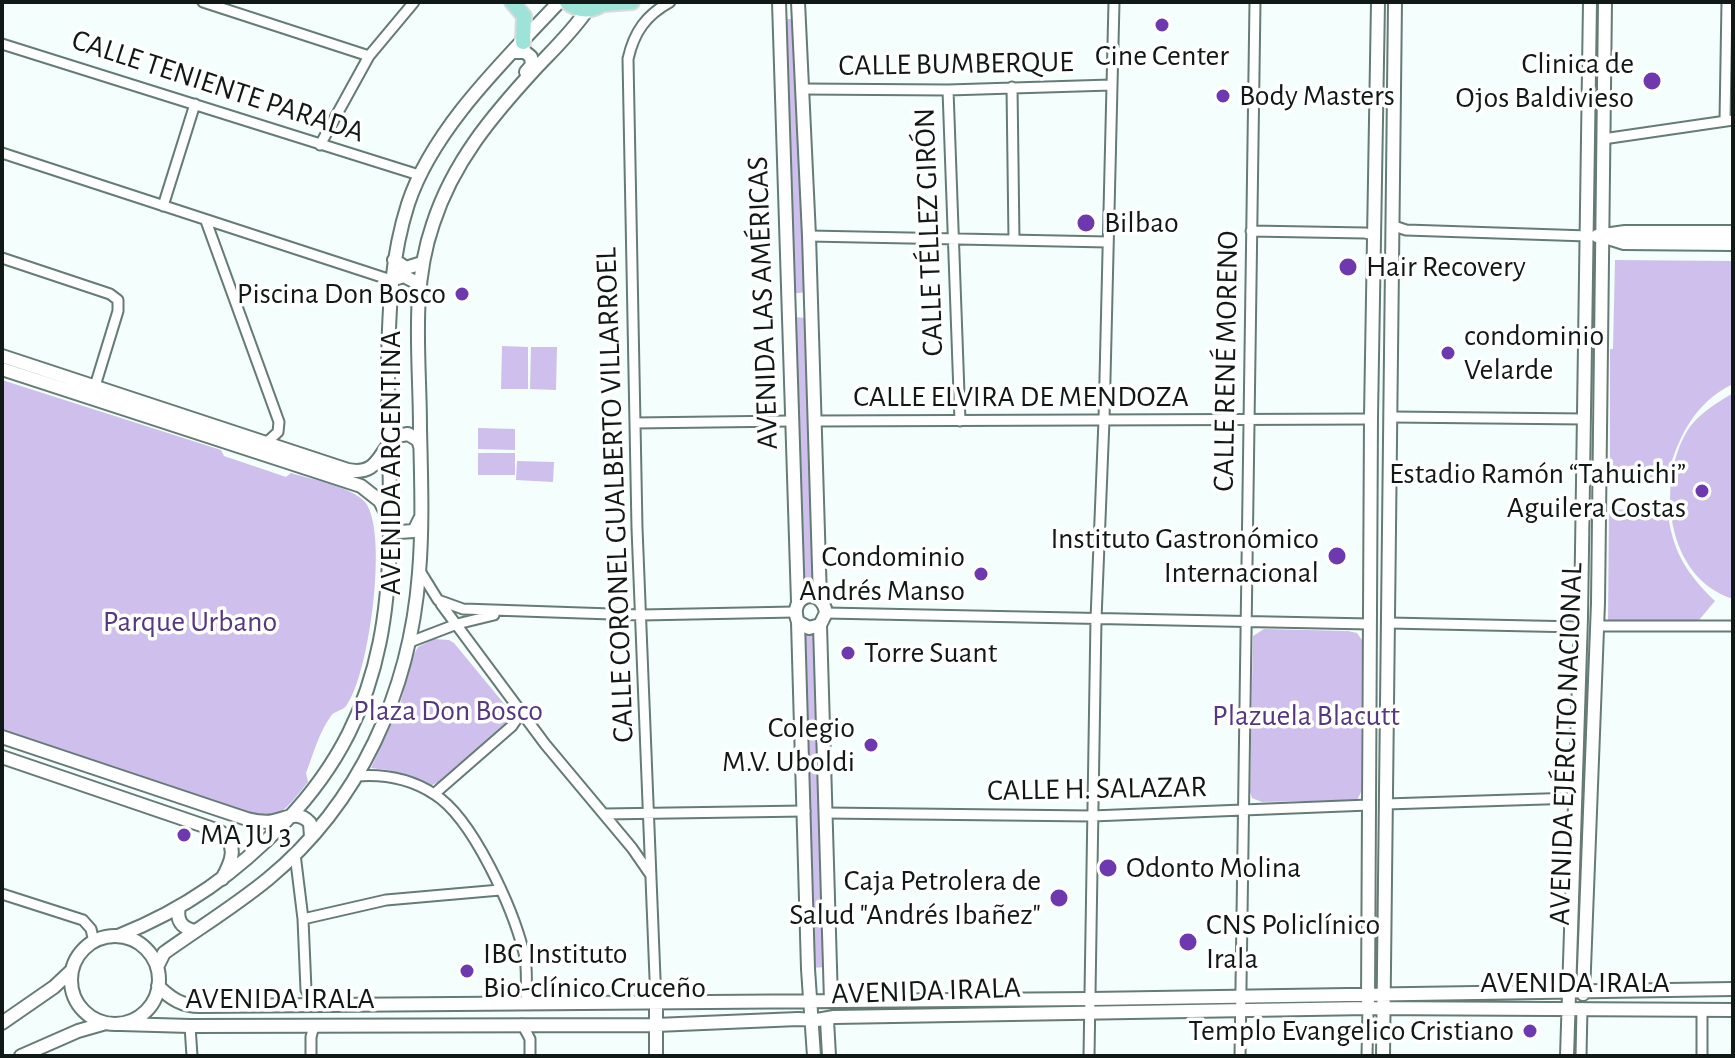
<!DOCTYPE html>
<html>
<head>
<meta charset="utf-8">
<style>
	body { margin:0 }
	#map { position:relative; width:1735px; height:1058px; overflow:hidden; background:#f4fefc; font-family:"Alegreya Sans",sans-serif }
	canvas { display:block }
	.frame { position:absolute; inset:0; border:4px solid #111917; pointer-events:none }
</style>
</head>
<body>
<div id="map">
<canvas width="1735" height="1058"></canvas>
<div class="frame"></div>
</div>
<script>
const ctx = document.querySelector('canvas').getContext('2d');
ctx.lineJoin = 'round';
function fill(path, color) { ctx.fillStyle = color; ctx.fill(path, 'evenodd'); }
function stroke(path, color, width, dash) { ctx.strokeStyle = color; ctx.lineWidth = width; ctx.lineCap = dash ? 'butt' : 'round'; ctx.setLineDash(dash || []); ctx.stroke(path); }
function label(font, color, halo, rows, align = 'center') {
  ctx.font = font + ' "Alegreya Sans",sans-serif'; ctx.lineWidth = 7; ctx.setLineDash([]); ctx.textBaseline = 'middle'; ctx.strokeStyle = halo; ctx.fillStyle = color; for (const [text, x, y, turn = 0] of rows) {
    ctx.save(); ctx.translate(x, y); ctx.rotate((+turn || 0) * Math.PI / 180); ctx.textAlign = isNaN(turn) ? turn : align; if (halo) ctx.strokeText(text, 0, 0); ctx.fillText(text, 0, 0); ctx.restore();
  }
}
fill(new Path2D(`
	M783,19H796L806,292L791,294Z
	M1615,260L1733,261V384C1693,403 1676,441 1666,482L1610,485V349H1613Z
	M792,317L808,318L817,595H800Z
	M502,346L528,347V389H501Z
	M531,347H557L556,390L530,389Z
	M2,380L221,450L224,456L286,477L291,473C310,479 352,487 365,502C389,531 369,677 346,706C342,711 334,711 331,716C319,732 313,755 306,773L308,782C294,799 284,815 262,821L2,736Z
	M1733,393V599C1667,578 1656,486 1686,433C1696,415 1717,403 1733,393Z
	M478,428L515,429V450L478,449Z
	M478,453H515V475H478Z
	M517,461L554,462L553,482L516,480Z
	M1667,508C1672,550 1685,572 1715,601L1699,620H1608L1609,510Z
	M1264,629L1348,631L1357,633L1362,640L1361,792L1357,800L1262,802L1252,798L1250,792L1253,636Z
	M800,631H817L827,967L811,968Z
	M434,639L449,640L454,643L510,711L507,722L441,781L430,786L388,770L371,768L400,704L413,656L418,647Z`), '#cebfec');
const street = new Path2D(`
	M203,2L369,56
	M2,44L419,175
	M1012,87L1014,240
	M802,89L948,90L1111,85
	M948,90L960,421
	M1725,120L1727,2
	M1603,139L1733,120
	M320,145L369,56L414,2
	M2,153L391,280
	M163,206L195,104
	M206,221L279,422L278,432L267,442
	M1394,226L1406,230L1588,236
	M1251,231L1365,233L1374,235
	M809,236L1108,242
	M2,258L110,294L118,300V311L95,386
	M1392,417L1584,419
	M814,421L1371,419
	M635,423L791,421
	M420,571L438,600L463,609L641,615L795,612
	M441,604L545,744L632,848L650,874
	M826,613L1370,624
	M1389,623L1580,627
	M1597,626H1733
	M410,642L457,624L494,615
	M357,776C384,774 411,779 434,794C473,818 513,909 524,953C528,968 526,987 526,1002
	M434,794L512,726L521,713
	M1386,804L1576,798
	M825,813L1092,816L1369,805
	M604,814L805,811
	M295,854L303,919L306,990L315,1005
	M2,894L83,920L91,929L94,942
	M303,919L386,900L500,890
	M656,1003L637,528L628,59C634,32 646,15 670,2
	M522,1024L530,1039V1056
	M190,1026L192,1056
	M311,1056V1037L314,1026
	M1089,1056L1096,619L1104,420L1114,2
	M1240,1056L1255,2
	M1367,1056L1368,1008
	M1581,1056L1582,1008
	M1702,1056V1010`);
const secondary = new Path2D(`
	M779,2L798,602
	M798,2L809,236L820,599
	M515,52H525L531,57L532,65L526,72
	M1597,236L1625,232H1733
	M1605,237L1624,243L1733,244
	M394,260L406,268L422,263
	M391,280L404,276L419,284
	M2,356L348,470C378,476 378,453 396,436L408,434L418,440L420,446
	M2,369L361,486L380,501L391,523L399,532L414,531L420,519
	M798,622L809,628L820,625L826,613C822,585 787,595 798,622L808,969L814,1056
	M820,625L831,1001
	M2,737L247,819C256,821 264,823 273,821C288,818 298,810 310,823L311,837
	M2,757L219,831C239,845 232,861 222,879
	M179,907C176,921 182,928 195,931
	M71 980a44 44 0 1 1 88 0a44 44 0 1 1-88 0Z
	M118,936C186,909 236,873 286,821C416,685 387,536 388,365C389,309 391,257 408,204C433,128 505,60 559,2
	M157,967L164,953C199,928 235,906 268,879C360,803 410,691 419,573C423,525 421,476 420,428C420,359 410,290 433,224C453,162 492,116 535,69C553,50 572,32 587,10
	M158,986C171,999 182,1006 200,1006L1091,999L1733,989
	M1583,994L1598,603L1605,2
	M1368,1001L1371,416L1378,2
	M656,1003V1056
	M827,1020L829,1056
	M2,1023L54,987L71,971
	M121,1024L190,1026L656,1025L798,1019L817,1020L834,1017L1368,1008L1733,1010
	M21,1056L78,1031L106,1023
	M1383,1056L1395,2
	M1567,1056L1581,618L1590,2`);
const primary = new Path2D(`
	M512,2L524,16L523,42
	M567,2C579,12 593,12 605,2
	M603,4L632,2`);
stroke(street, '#657b76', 13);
stroke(secondary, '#657b76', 16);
stroke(primary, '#d9dada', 18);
stroke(street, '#fff', 9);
stroke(secondary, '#fff', 12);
stroke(primary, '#9de3d7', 14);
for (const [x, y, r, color] of [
	[1162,25,8,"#6e38af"],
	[1652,81,10,"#6e38af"],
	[1223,96,8,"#6e38af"],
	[1086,223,10,"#6e38af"],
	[1348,267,10,"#6e38af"],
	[462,294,8,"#6e38af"],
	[1448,353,8,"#6e38af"],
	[1702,491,8,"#6e38af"],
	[1337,556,10,"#6e38af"],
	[981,574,8,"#6e38af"],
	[848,653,8,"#6e38af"],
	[871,745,8,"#6e38af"],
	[184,835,8,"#6e38af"],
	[1108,868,10,"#6e38af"],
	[1059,898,10,"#6e38af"],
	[1188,942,10,"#6e38af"],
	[467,971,8,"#6e38af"],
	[1530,1031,8,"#6e38af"]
]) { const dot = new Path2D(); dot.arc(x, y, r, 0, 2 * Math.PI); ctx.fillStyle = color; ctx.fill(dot); stroke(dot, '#fff', 3); }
label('30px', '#111917', '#fff', [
	["Cine Center",1162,56,"center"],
	["Clinica de",1634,64,"right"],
	["Ojos Baldivieso",1634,98,"right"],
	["Body Masters",1239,96],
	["Bilbao",1104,223],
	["Hair Recovery",1366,267],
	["Piscina Don Bosco",446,294,"right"],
	["condominio",1464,336],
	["Velarde",1464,370],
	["Estadio Ramón “Tahuichi”",1686,474,"right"],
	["Aguilera Costas",1686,508,"right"],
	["Instituto Gastronómico",1319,539,"right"],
	["Internacional",1319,573,"right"],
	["Condominio",965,557,"right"],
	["Andrés Manso",965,591,"right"],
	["Torre Suant",864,653],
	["Colegio",855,728,"right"],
	["M.V. Uboldi",855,762,"right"],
	["MA JU 3",200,835],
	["Odonto Molina",1126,868],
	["Caja Petrolera de",1041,881,"right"],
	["Salud \"Andrés Ibañez\"",1041,915,"right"],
	["CNS Policlínico",1206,925],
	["Irala",1206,959],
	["IBC Instituto",483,954],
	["Bio-clínico Cruceño",483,988],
	["Templo Evangelico Cristiano",1514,1031,"right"]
], 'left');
label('30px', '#111917', '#fff', [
	["CALLE BUMBERQUE",956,64,-1],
	["CALLE TENIENTE PARADA",218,86,18],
	["CALLE TÉLLEZ GIRÓN",929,232,-92],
	["AVENIDA LAS AMÉRICAS",763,303,-92],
	["CALLE RENÉ MORENO",1226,361,-89],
	["CALLE ELVIRA DE MENDOZA",1021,397],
	["AVENIDA ARGENTINA",391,463,-90],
	["CALLE CORONEL GUALBERTO VILLARROEL",615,495,-92],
	["AVENIDA EJÉRCITO NACIONAL",1566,744,-88],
	["CALLE H. SALAZAR",1097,789,-1],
	["AVENIDA IRALA",1575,983],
	["AVENIDA IRALA",926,991,-2],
	["AVENIDA IRALA",280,999]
]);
label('30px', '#553880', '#fff', [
	["Parque Urbano",190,622],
	["Plaza Don Bosco",448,711],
	["Plazuela Blacutt",1306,716]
]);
</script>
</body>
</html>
